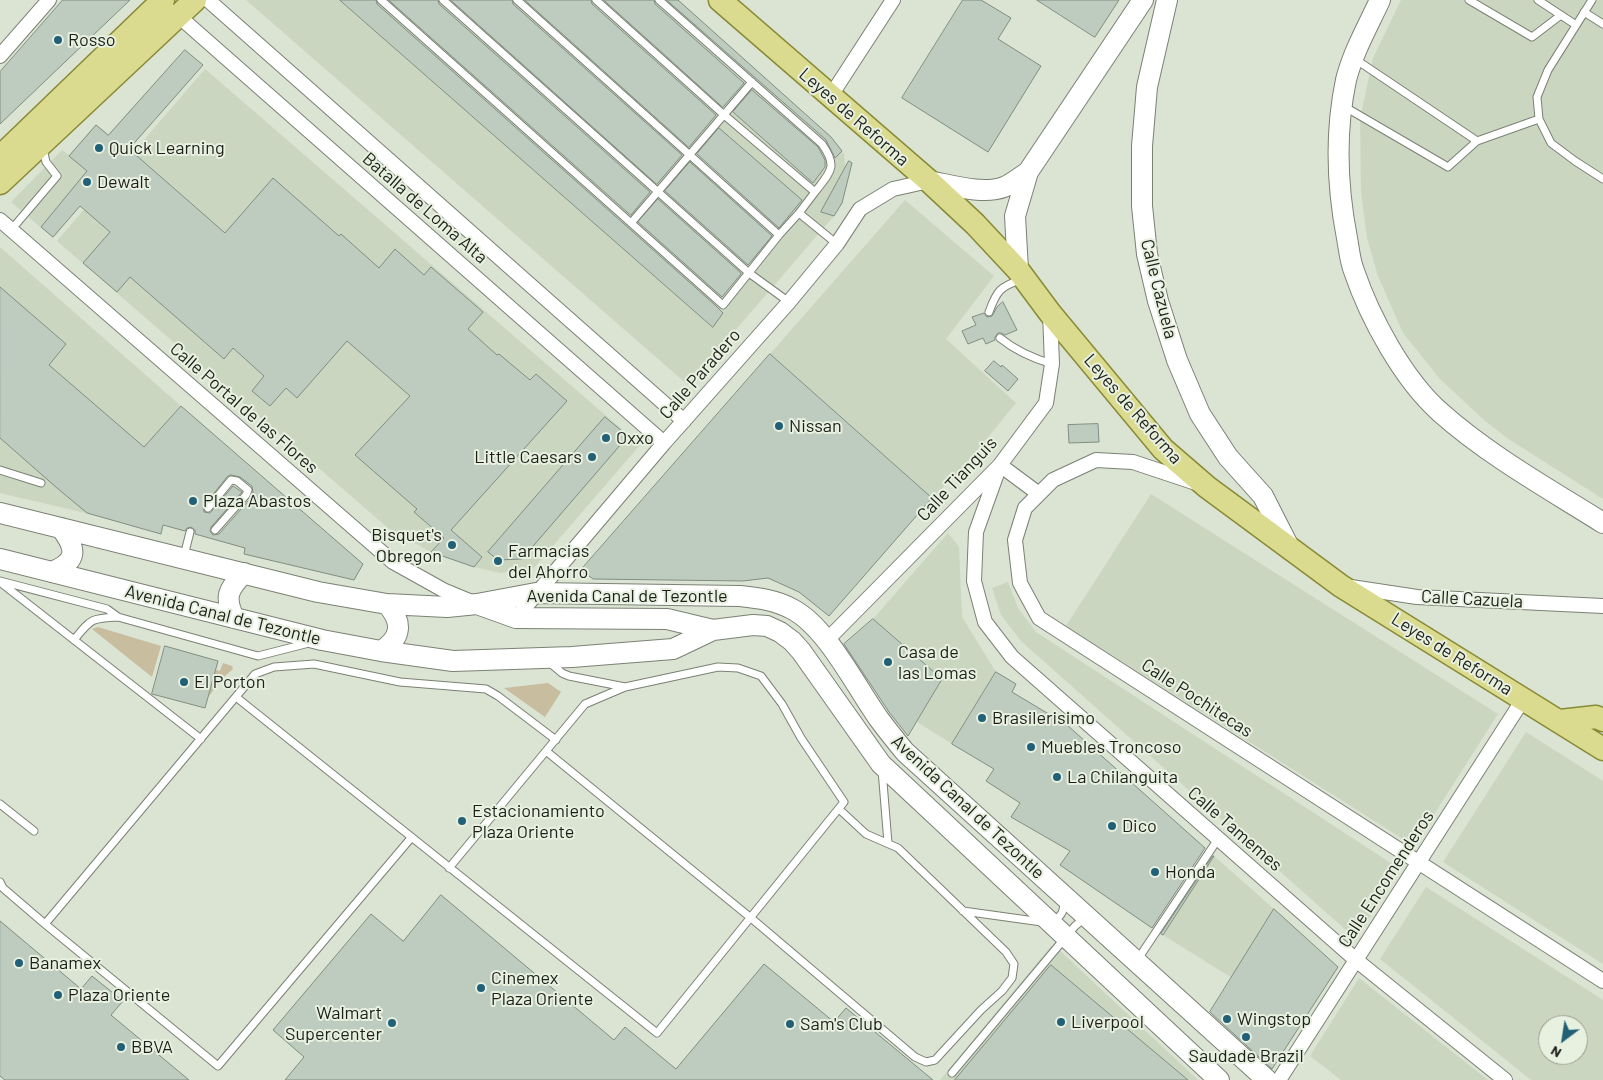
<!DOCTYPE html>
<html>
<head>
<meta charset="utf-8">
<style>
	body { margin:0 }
	#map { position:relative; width:1603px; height:1080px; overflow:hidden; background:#dbe3d3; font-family:Barlow,sans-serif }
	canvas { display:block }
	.north { position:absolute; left:1538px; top:1015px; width:50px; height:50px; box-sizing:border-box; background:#e8f0e0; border:1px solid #979d91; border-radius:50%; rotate:211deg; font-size:14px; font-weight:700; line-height:20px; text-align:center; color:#1d201a }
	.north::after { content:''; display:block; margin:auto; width:18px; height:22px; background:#216076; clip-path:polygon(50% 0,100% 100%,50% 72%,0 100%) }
</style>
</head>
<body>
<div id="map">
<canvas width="1603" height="1080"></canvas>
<div class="north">N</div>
</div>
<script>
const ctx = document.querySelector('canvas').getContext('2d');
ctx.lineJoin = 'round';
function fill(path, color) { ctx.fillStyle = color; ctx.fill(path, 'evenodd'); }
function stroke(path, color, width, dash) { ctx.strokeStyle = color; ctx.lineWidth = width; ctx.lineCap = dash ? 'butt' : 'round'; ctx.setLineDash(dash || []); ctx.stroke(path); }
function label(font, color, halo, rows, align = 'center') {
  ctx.font = font + ' Barlow,sans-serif'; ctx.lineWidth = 4; ctx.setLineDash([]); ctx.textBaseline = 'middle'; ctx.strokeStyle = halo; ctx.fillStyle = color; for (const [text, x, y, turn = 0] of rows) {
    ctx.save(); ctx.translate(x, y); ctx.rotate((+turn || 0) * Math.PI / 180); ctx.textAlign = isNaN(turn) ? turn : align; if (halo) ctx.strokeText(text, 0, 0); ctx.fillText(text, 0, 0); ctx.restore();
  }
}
fill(new Path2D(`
	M246,0H678L831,137L844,154L847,180L842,203L834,216L688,385Z
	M1401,0H1603V499L1507,438L1484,420L1440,379L1403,333L1378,276L1367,238L1361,192L1360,119L1373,58Z
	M205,69L640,445L533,569L500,573L474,567L482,558L451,531L431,552L389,529L57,241Z
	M96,124L127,151L53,238L11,202L62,150L69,155Z
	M905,200L994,276L946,339L1016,403L961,470L932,498L770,354Z
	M0,247L181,406L85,513L0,493Z
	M1151,494L1498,714L1414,846L1066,626Z
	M948,533L959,547L962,617L996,672L952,744L917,722L942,679L873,619Z
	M1008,582L1018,608L1036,632L1400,869L1356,939L1021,641L1001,615L992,588Z
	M1526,732L1603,781V964L1443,862Z
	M1214,856L1274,909L1232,978L1163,935Z
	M1426,887L1603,1000V1080H1531L1380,959ZM1548,1025H1578V1055H1548Z
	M1051,946L1057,948L1198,1080H940Z
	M1359,978L1488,1080H1341L1310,1056Z`), '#cbd6c1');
fill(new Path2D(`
	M98,627L161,646L152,677L92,629Z
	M223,663L232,666L233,669L226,675L208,697L216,670L220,671Z
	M548,683L561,692L545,717L504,688Z`), '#c8bd9e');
const building = new Path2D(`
	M63,0H130L0,124V72Z
	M340,0H376L377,4L715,305L723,313L713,327Z
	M389,0H438L439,4L650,192L631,215Z
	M451,0H512L513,4L682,155L657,184Z
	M525,0H591L592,4L716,115L689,147Z
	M604,0H654L655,4L744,83L723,107Z
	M667,0H678L831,137L842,151L835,158L826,140Z
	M963,0H981L1011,18L998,39L1041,66L988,152L902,98Z
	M1037,0H1119L1095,37Z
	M185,50L203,65L129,149L225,233L273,178L339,236L341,234L379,268L395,249L424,275L431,267L483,312L468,329L497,355L499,354L530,380L536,374L567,401L451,530L482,557L474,567L431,552L444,538L414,512L417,509L355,455L410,396L347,341L297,398L286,388L270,406L252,391L264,376L233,348L224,359L130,277L117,292L83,263L110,232L80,206L53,237L41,227L87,171L69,156L96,125L108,135Z
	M752,90L818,147L825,160V167L813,183L733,112Z
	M719,128L802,200L779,228L697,154Z
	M849,161L852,163L842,203L834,216L821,212Z
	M690,162L772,236L748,265L665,191Z
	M658,199L741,273V274L722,297L638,222Z
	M0,287L66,344L49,365L144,447L181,406L363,564L354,580L244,554L245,548L195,534V530L191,527L187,528L185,531L163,525L161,534L87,513L57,488L0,438ZM231,475L240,477L252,486L253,492L250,499L219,534L213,535L210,531L211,527L242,492L233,486L210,513L204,512L203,507L227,477Z
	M1003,302L1017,330L1005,335L1001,333H998L995,337V340L986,344L983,338L968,344L962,331L976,325L972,317L984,313L987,317L992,316L997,307Z
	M770,354L932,498L829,616L799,592L768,578L743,581L593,579L581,570Z
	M994,361L1001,367L1002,365L1018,379L1008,391L985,371Z
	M605,417L628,436L522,559L498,560L488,552Z
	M1098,424L1099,442L1069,443L1068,425Z
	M873,619L942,679L908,736L889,712L844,644Z
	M165,646L218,661L205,708L152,694Z
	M996,672L1016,684L1012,692L1067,725L1205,848L1152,928L1060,865L1070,851L1011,817L1020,803L986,781L994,769L952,744Z
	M1213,856H1214L1163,935L1161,934Z
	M441,895L614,1040L625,1027L676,1069L764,964L834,1022L846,1008L933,1080H285L304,1057L273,1030L371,914L403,941Z
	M1274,909L1338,967L1272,1069L1210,1012Z
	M0,921L81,989L92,976L123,1001L111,1015L189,1080H5L0,1076Z
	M1051,965L1188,1080H955Z`);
fill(building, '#beccc0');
stroke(building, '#808d81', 1);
const lane = new Path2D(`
	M381,0L723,305L779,235
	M443,0L749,273L789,302
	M517,0L779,235L799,213
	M596,0L723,114L815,192L799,213L837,244
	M659,0L822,144C838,167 831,171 815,192
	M1469,0L1532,37L1561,15
	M1538,0L1576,25
	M1592,0L1548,70L1537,97L1539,119L1551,143L1575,161L1603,179
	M1584,12L1603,24
	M1355,59L1477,141
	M1345,107L1448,167L1477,141L1539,119
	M631,223L752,82
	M11,230L57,176L46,162L43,149
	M989,312C997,290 1000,287 1022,279
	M1000,338C1016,351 1032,358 1052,364
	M0,470L41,483
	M208,508L231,480L237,481L248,490L246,495L215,530
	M184,556L190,532
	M0,581L107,609L118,617L258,656L309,643
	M0,582L201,739
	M74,640C91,619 91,618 118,617
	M549,662L562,673L569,676L625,687
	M236,697L657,1033L844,802L801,738L782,704L761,676L738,668L718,667L625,687L585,704L449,868
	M546,751L751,918L915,1057L926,1062L935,1060L981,1010L1002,991L1012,978L1014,964L1006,952L898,848L866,834L839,809
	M882,770L888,843
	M0,804L34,831
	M411,838L218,1066L45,924L255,674L274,667L314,664L400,682L486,689L498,696L556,740
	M0,882L3,888L45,924
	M963,911L1042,922
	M1052,922C1061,916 1064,913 1064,901
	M1138,959L1218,839
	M952,1073L1075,926L1081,921H1086`);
const street = new Path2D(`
	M208,0L684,421
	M174,12L664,443
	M0,56L49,0
	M830,97L893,0
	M0,220L393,562L445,591L474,603
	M1196,483L1133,462L1096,460L1053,480L1025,508L1015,540L1020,583L1039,618L1603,981
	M1039,494L1000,465L976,532L974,581L985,622L1012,657L1356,960L1505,1080
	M1351,587L1417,597L1603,606
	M516,618L664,443L789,302L837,244L860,209L893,189L929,181
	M827,640L1000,465L1046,403L1052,364L1050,313
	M1279,1080L1524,698`);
const secondary = new Path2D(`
	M1167,0L1147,87L1142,146V206L1147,254L1158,301L1177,360L1200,414L1228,457L1263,496L1289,547
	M1380,0C1368,26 1353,52 1346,80C1335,132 1337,186 1347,238C1349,249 1350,261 1354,271C1370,318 1403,379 1440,412C1488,455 1549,489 1603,523
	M929,181C951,185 983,195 1004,187C1012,184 1020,177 1028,172
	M1018,270L1015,216L1028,172L1143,0
	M0,513L318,592L387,604L447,607L477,604L536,593L740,596C758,598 776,600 792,609C827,627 856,687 879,719C887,730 896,741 905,752L1267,1080
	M0,559L322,640L381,651L453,661L572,657L673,649L713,630L753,625L767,626L780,632L792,641L801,651L881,764L1219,1080
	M52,572C78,561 77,549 61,528
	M477,604L516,618L667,619L713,630
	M234,618C224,597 228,589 244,573
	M381,651C402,638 403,622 387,604`);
const primary = new Path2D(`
	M720,0L929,181L975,224L1018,270L1050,313L1163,449L1207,487L1341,586L1603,749
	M0,157L163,0
	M0,183L195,0
	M1560,721L1596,717L1603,720`);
stroke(lane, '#7a8274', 9);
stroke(street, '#7a8274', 16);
stroke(secondary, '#7a8274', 22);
stroke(primary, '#888a35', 25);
stroke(lane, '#fff', 7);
stroke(street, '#fff', 14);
stroke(secondary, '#fff', 20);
stroke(primary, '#dadb8e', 22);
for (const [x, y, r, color] of [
	[58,40,5,"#216076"],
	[99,148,5,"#216076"],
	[87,182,5,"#216076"],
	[779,426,5,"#216076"],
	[606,438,5,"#216076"],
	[592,457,5,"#216076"],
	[193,501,5,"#216076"],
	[452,545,5,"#216076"],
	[498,561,5,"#216076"],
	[888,662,5,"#216076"],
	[184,682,5,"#216076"],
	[982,718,5,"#216076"],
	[1031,747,5,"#216076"],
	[1057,777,5,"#216076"],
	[462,821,5,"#216076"],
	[1112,826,5,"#216076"],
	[1155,872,5,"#216076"],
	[19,963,5,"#216076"],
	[481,988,5,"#216076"],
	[58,995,5,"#216076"],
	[1227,1019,5,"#216076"],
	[1061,1022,5,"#216076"],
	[392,1023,5,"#216076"],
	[790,1024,5,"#216076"],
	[1246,1037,5,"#216076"],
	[121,1047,5,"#216076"]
]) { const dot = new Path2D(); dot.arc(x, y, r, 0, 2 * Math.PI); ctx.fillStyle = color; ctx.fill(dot); stroke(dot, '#e8f0e0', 2); }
label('18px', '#1d201a', '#e8f0e0', [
	["Rosso",68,40],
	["Quick Learning",109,148],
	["Dewalt",97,182],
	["Nissan",789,426],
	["Oxxo",616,438],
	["Little Caesars",582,457,"right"],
	["Plaza Abastos",203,501],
	["Bisquet's",442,535,"right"],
	["Obregon",442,556,"right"],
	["Farmacias",508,551],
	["del Ahorro",508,572],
	["Casa de",898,652],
	["las Lomas",898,673],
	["El Porton",194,682],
	["Brasilerisimo",992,718],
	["Muebles Troncoso",1041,747],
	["La Chilanguita",1067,777],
	["Estacionamiento",472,811],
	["Plaza Oriente",472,832],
	["Dico",1122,826],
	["Honda",1165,872],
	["Banamex",29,963],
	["Cinemex",491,978],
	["Plaza Oriente",491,999],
	["Plaza Oriente",68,995],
	["Walmart",382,1013,"right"],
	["Supercenter",382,1034,"right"],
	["Wingstop",1237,1019],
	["Liverpool",1071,1022],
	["Sam's Club",800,1024],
	["BBVA",131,1047],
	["Saudade Brazil",1246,1056,"center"]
], 'left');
label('18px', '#1d201a', '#e8f0e0', [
	["Leyes de Reforma",854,117,41],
	["Batalla de Loma Alta",425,208,41],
	["Calle Cazuela",1159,289,76],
	["Calle Paradero",700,374,-49],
	["Calle Portal de las Flores",244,408,41],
	["Leyes de Reforma",1133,409,49],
	["Calle Tianguis",957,479,-47],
	["Avenida Canal de Tezontle",627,596],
	["Calle Cazuela",1472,599,3],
	["Avenida Canal de Tezontle",223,615,14],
	["Leyes de Reforma",1452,654,32],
	["Calle Pochitecas",1197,698,33],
	["Avenida Canal de Tezontle",968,807,43],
	["Calle Tamemes",1235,829,41],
	["Calle Encomenderos",1386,879,-57]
]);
</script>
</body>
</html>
